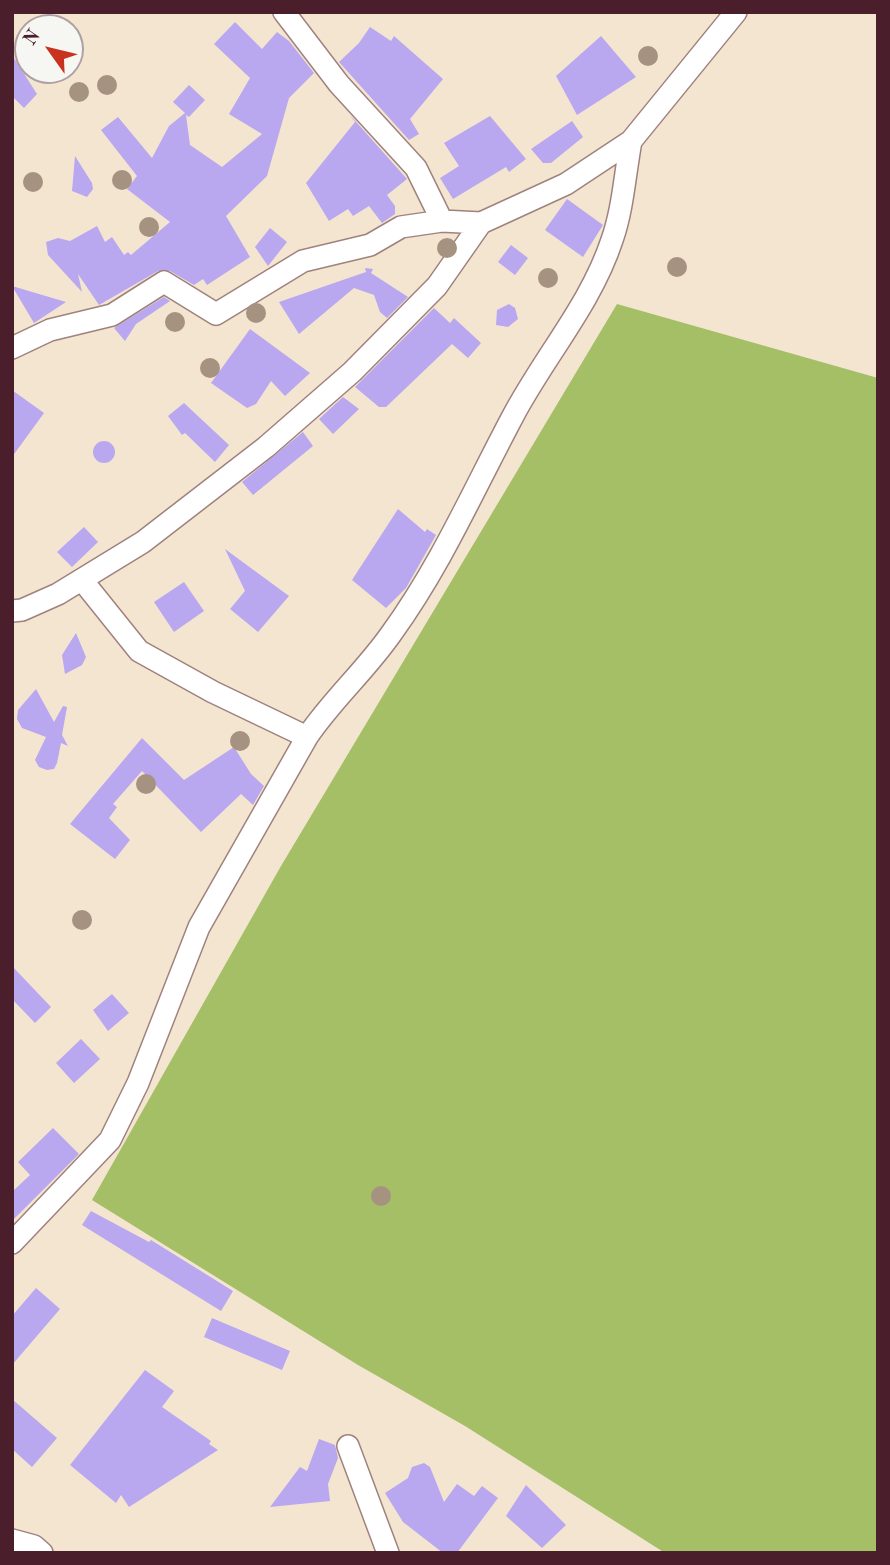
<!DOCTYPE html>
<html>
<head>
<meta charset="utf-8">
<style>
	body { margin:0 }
	#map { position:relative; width:890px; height:1565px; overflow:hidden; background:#f4e5d1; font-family:"Old Standard TT",serif }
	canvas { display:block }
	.frame { position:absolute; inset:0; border:14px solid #4a1f2b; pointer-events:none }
	.north { position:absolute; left:14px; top:14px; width:70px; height:70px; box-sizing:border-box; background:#f6f6f2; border:2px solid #b1a0a2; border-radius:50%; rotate:304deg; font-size:19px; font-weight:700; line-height:28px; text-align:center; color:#4a1f2b }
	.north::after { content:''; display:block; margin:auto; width:24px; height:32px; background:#c8321e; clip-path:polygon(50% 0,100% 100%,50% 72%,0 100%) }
</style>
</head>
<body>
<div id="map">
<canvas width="890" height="1565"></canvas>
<div class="frame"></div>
<div class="north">N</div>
</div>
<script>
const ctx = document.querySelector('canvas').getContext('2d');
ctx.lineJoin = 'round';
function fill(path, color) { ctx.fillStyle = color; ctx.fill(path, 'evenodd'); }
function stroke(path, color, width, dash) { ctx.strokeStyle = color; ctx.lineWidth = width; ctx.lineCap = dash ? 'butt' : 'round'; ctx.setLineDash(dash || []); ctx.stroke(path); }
fill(new Path2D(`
	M617,304L878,378V1553H665L465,1426L358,1365L92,1200L281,866Z`), '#a4bf66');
fill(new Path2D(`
	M235,22L262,49L277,32L289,41L314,73L289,98L267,176L226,216L250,257L207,285L203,279L194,285L170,271H158L99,305L78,274L82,292L48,255L46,242L58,238L70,241L97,226L105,242L112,237L124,255L128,252L131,255L170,222L127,189L137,176L101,130L118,117L152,158L169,126L185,113L173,102L189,85L205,100L189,117L186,115L190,145L222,167L262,134L229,114L250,78L214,44Z
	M370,27L391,41L394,36L443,79L410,119L419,134L409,140L339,62L359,43Z
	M601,36L636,77L577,115L556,76Z
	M12,55L37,94L24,108L12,96Z
	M350,115L407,179L387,195L395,206V214L382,223L369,206L353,216L348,209L329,221L306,183L355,122Z
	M490,116L526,159L509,172L506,167L453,199L440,178L459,166L444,143Z
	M572,121L583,137L551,163H543L531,149Z
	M75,156L92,183L93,189L87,197L72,191Z
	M567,199L603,225L583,257L545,230Z
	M270,228L287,242L268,266L255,247Z
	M511,245L528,258L515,275L498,262Z
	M365,268L373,269L371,273L408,297L387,318L380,312L374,295L354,288L299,334L279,302L366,272Z
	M12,286L66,302L34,323Z
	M164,297L170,301L136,324L125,341L114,328Z
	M509,304L515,308L518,319L508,327L496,325L497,310Z
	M434,308L450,323L454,318L481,343L468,358L452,344L386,407H379L355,387Z
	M250,329L310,373L285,396L271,381L256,404L247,408L211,383Z
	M12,390L44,413L12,457Z
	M343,397L359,409L333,434L319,419Z
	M184,403L229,445L215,462L185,433L182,435L168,416Z
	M303,432L313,446L253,495L242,482Z
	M93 452a11 11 0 1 1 22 0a11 11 0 1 1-22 0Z
	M398,509L425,532L427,529L436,535L406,588L386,608L352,580Z
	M84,527L98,542L72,567L57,552Z
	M225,549L289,596L258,632L230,609L245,591Z
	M184,582L204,611L174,632L154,602Z
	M76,633L86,657L82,665L65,674L62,655Z
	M36,689L54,722L63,706L67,707L62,735L68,746L61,743L57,763L54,769L47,770L39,767L35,760L46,737L22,728L17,719L18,710Z
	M142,738L184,780L234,747L251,774L264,786L253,805L241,794L201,832L142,771L113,804L117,807L109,818L130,840L115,859L70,824Z
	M12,966L51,1007L35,1023L12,999Z
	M112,994L129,1013L108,1031L93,1010Z
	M81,1039L100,1059L74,1083L56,1063Z
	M53,1128L79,1154L12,1221V1192L30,1175L18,1162Z
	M91,1211L149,1242L151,1240L233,1291L221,1311L82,1225Z
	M36,1288L60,1309L12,1365V1316Z
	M212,1318L290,1351L282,1370L204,1337Z
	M145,1370L174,1391L162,1407L211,1441L209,1444L218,1450L129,1507L121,1495L116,1503L70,1465Z
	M12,1399L57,1438L32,1467L12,1449Z
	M319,1439L335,1445L338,1458L328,1484L330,1501L270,1507L300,1467L307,1471Z
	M424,1463L430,1467L444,1502L457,1484L474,1496L482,1486L498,1498L457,1553H443L403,1522L385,1493L408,1478L412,1467Z
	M526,1485L566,1525L542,1548L506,1516Z`), '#b9a7ef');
const minor = new Path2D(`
	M284,12L339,84L416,168L442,221
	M12,348L50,330L112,315L164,282L216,314L303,261L370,245L401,227L442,221L481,223
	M82,580L139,651L213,692L307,737
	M12,611L22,610L58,594L143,542L266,447L352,372L437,286L481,223L566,184L631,141L736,12
	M12,1243L110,1140L138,1083L199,927L307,737C332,700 365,671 391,634C441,565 473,491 513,416C544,357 591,304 612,240C623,209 625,173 631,141
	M348,1446L388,1553
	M12,1540L34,1546L42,1553`);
stroke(minor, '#9f827e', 24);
stroke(minor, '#fff', 21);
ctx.fillStyle = '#a59280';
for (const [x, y] of [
	[648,56],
	[107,85],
	[79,92],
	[122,180],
	[33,182],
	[149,227],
	[447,248],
	[677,267],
	[548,278],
	[256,313],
	[175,322],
	[210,368],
	[240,741],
	[146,784],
	[82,920],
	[381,1196]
]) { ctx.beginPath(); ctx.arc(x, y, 10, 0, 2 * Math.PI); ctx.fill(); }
</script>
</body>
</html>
